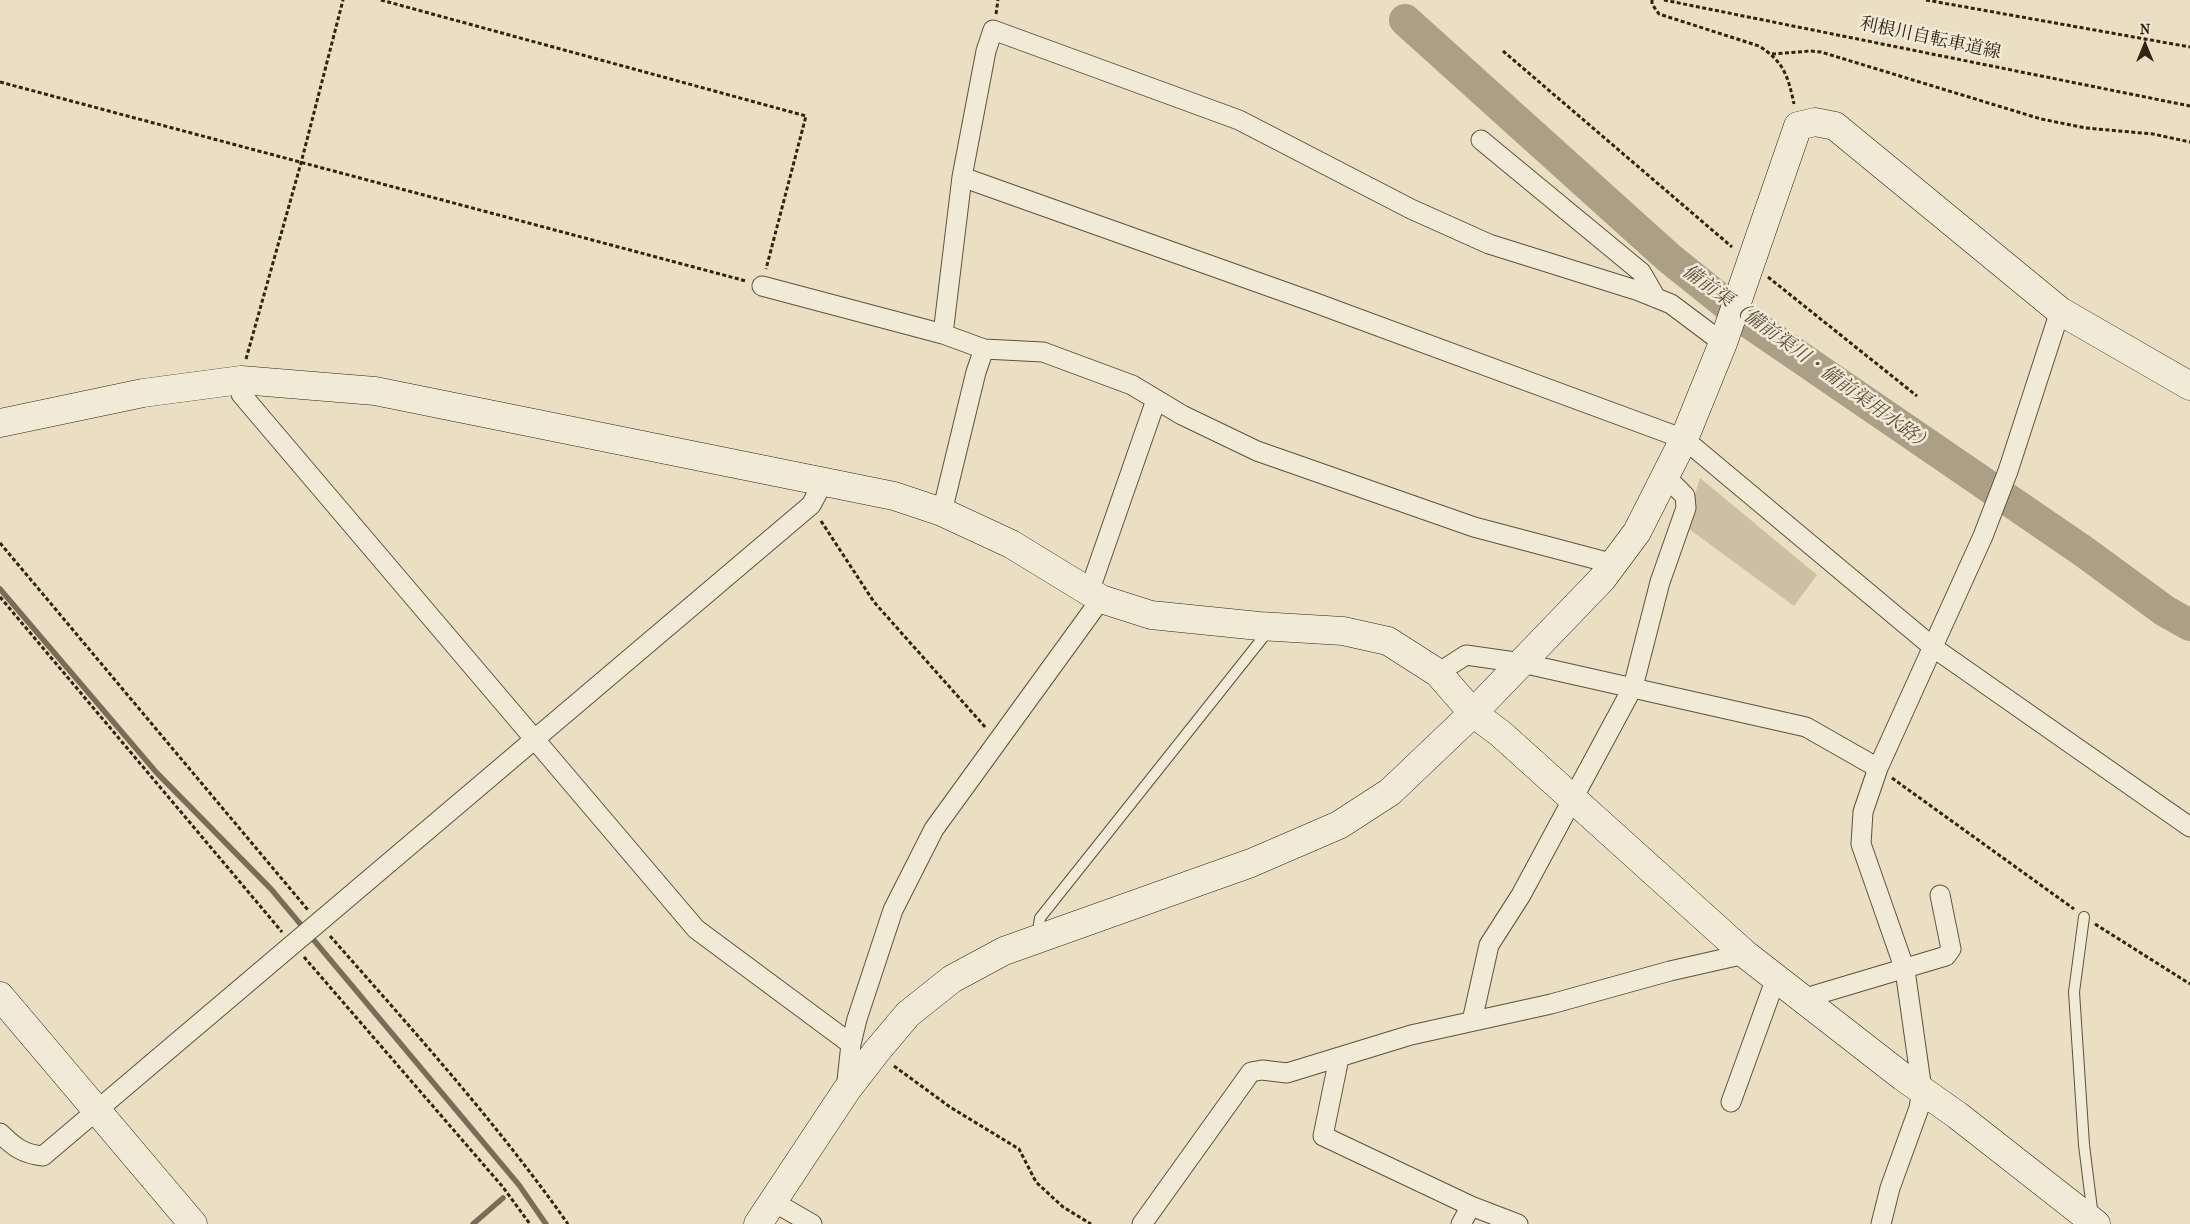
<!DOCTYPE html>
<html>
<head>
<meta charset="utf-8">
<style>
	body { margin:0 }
	#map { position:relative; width:2190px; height:1224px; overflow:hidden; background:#eadfc2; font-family:"IM FELL French Canon",serif }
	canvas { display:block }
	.north { position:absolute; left:2120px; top:20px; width:50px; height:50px; -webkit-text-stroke:4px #f1ead7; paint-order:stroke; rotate:0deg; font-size:14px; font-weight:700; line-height:20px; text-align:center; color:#312211 }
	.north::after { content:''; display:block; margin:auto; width:18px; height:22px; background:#312211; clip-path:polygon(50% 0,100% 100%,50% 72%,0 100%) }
</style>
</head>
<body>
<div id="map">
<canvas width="2190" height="1224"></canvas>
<div class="north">N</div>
</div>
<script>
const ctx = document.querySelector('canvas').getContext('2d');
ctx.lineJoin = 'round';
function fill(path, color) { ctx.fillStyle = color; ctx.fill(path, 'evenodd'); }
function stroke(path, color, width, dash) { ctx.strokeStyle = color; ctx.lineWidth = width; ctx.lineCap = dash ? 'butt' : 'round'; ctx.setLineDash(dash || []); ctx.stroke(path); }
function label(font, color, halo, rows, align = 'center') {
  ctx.font = font + ' "IM FELL French Canon","Noto Serif JP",serif'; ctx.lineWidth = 5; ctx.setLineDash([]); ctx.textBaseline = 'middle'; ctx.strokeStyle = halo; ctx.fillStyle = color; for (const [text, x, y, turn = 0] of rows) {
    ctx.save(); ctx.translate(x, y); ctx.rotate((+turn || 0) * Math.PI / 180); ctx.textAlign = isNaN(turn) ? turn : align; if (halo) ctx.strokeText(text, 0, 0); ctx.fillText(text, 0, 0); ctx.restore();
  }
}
fill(new Path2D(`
	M1700,478L1817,575L1794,606L1685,526Z`), '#cbbfa4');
stroke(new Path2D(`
	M0,589L156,772L271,889L519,1185L546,1224
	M473,1224L503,1198`), '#7a6d57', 5.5);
stroke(new Path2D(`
	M1405,20L1669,258L1750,323L2083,551L2165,611L2190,625`), '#ab9f86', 32);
const lane = new Path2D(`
	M2084,917L2074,992L2084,1145L2093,1217
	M1037,937L1040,918L1269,630`);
const street = new Path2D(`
	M1481,140L1641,272L1656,298
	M962,177L1313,302L1684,439L1934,648L2190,827
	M762,286L943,334L984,349L976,372L942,512
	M943,334L962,177L986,51L993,30L1239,120L1411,209L1489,244L1639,291L1671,304L1723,343
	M984,349L1043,352L1132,385L1182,415L1257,451L1474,527L1614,564
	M241,380V394L696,929L851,1044
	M1089,592L1156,400
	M1438,673L1466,655L1522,663L1806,727L1878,768
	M1802,999L1946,956L1951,949L1940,895
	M1472,1021L1489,945L1521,895L1633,687L1660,582L1686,508L1685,496L1665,476
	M1339,1058L1323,1136L1471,1206L1518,1224
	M846,1090L851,1044L857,1019L893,910L934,829L1101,599
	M1731,1102L1776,978
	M0,1133C14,1147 23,1154 43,1156L811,505L824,481
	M772,1201L812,1224
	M1142,1224L1251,1072L1262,1070L1287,1073L1411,1035L1551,1004L1670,971L1745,954
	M1461,1224L1471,1206
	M1881,1224L1890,1188L1919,1108L1922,1090L1905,970L1861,844L1863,812L1878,768L1983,536L2008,471L2060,311`);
const secondary = new Path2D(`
	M0,423L143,393L241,380L375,391L894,496L942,512L1011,544L1101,599L1151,615L1259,626L1343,631L1388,641L1438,673L1473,713L1501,734L1745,954L1903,1077L1957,1115L2096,1224
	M0,996L193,1224
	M758,1224L846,1091L876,1052L908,1014L952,979L1004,951L1251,863L1339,825L1390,792L1473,713L1602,579L1637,532L1684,439L1723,343L1798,126L1815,122L1835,126L2060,311L2190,386`);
stroke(lane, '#5f513d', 12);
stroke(street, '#5f513d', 21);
stroke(secondary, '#312211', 29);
stroke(new Path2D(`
	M381,0L806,116L766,269
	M1652,0V4L1659,14L1759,46C1784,62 1788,76 1794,104
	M1664,0L2190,106
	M1926,0L2190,47
	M996,14L998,0
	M1503,51L1732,247
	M1772,54L1810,51L1821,52L2041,119L2086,128L2153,134L2190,142
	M0,82L746,281
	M1768,277L1917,396
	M246,359L301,163L343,0
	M821,521L874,602L986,728
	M0,543L308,910
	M0,597L282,932
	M1892,778L2074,909
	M2095,924L2190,984
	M330,936C412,1029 496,1122 568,1224
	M304,957L502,1186L530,1224
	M894,1066L950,1107L1019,1149L1036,1182L1063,1207L1091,1224`), '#312211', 3, [4, 2.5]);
stroke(lane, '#f1ead7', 10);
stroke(street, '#f1ead7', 19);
stroke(secondary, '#f1ead7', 28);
label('18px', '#312211', '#f1ead7', [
	["利根川自転車道線",1930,39,12]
]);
label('italic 19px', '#5c4e3a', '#f1ead7', [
	["備前渠（備前渠川・備前渠用水路）",1807,359,36]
]);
</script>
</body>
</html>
